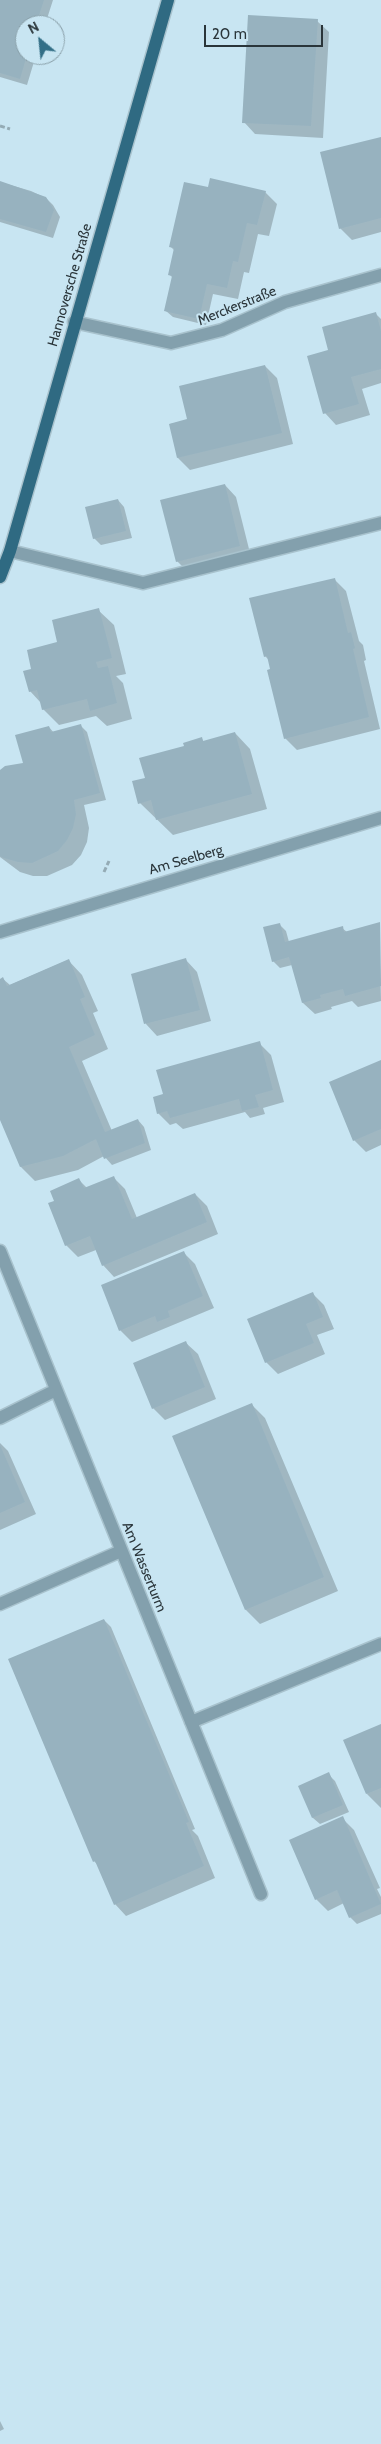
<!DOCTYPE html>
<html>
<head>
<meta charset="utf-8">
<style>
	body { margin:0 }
	#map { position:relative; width:381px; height:2444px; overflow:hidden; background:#c8e5f2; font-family:Cabin,sans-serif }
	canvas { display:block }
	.north { position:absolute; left:15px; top:15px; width:50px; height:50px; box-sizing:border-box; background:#c8e5f2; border:1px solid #899fa8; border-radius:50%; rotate:332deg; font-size:14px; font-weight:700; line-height:20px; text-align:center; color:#2a353a }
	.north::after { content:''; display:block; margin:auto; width:18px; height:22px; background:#336f87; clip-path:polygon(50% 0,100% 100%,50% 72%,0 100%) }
	.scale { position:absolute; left:204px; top:25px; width:119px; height:22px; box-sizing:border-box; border:2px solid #2a353a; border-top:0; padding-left:6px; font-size:15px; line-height:18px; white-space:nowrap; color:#2a353a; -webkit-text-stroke:4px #c8e5f2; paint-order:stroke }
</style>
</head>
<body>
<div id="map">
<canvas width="381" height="2444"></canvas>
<div class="north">N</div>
<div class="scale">20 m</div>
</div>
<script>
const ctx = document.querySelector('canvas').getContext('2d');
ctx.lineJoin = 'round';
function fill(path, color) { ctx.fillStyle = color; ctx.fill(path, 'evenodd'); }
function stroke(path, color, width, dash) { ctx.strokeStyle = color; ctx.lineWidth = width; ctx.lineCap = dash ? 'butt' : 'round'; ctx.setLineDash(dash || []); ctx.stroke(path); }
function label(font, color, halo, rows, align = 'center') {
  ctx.font = font + ' Cabin,sans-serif'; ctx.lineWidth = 4; ctx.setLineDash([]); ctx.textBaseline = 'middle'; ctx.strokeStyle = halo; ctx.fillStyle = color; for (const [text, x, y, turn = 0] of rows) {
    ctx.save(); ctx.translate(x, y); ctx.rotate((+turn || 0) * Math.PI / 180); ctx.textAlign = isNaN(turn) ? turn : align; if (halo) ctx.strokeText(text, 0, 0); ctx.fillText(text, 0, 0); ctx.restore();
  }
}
fill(new Path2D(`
	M0,0H53L45,25H25V55H36L27,85L0,77Z
	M317,21L329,32L323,138L255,134L244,122Z
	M381,138V232L352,240L340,228Z
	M0,182L31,191L46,198L53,205L60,217L53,238L0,222Z
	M209,189L265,192L277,204L269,236L258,234L249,273L244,272L238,299L213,294L206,325L173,317L166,311L173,278L169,274L175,251L170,246Z
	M375,313L381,319V383L362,389L370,415L336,425L325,413L329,351Z
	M265,366L277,378L293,444L190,470L178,458L170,424L189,420Z
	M225,485L236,497L251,557L189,573L177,561Z
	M118,500L124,507L132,538L101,545L94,538Z
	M334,579L346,591L359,641L363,645L366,660L364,661L380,729L297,750L285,738L272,670L270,661L265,656Z
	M98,610L114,625L126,674L116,676L123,683L132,719L107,726L96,716L59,725L43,709L41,703L30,691L33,670L59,643Z
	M81,726L87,732L106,800L84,805L89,828L87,842L81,855L72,865L47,876H33L20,872L0,857V771L23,764L49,727L54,733Z
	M235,733L250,749L267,809L173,835L140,803L146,779L186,747L202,739L204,742Z
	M279,924L286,931L289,942L342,928L347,932L379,924L381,1001L358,1007L352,1001L331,1007L332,1009L315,1014L303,1003L292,965L280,968L273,961Z
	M68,960L82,975L98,1011L93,1013L108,1049L82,1061L112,1131L138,1120L144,1127L151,1150L112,1165L104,1156L78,1170L35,1181L21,1167L0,1116V980L3,979L10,985Z
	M186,960L197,972L211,1021L157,1036L146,1024L132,975Z
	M259,1043L271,1055L284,1102L263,1108L265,1114L250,1118L245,1112L183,1129L176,1123L170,1125L158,1113Z
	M381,1061V1145L366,1152L354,1140Z
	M113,1177L125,1189L137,1218L195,1194L207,1206L218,1234L114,1277L103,1265L96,1250L78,1257L66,1245L55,1201L79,1180L87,1188Z
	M183,1252L195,1264L214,1308L132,1342L120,1330Z
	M312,1293L324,1305L334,1329L317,1335L325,1354L278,1374L266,1362Z
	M186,1343L198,1354L216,1399L165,1420L153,1408Z
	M251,1404L265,1418L338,1591L260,1624L246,1610L174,1437Z
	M0,1443L8,1451L36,1514L0,1530Z
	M104,1620L111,1627L195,1829L192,1830L198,1836L215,1878L126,1916L115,1904L99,1866L94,1861Z
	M381,1725V1808L367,1794Z
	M328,1774L335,1781L349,1812L320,1824L313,1818L300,1786Z
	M342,1818L354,1830L380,1888L377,1889L381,1897V1914L357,1924L350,1917L344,1903L328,1911L316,1899Z
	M0,2421L4,2429L0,2431Z`), '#0003');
fill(new Path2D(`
	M0,0H44L36,25H25V55H27L20,79L0,73Z
	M248,15L318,19L311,126L242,123Z
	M381,137V218L339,229L320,152Z
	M210,178L266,191L257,225L247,223L238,262L233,261L227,288L207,284L199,319L164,311L172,276L168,275L174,248L169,247L184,182L208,187Z
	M0,181L46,197L54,210L46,232L0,219Z
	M376,312L381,331V369L351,377L359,404L323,414L307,356L328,350L322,327Z
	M265,365L282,433L177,458L169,424L187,419L179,386Z
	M225,484L240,546L176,562L160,500Z
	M118,499L126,531L93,539L85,507Z
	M335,578L348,633L351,632L355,648L353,649L369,717L284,739L267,670L270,669L267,656L264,657L249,598Z
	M99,608L112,658L96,662L98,668L108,666L117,703L90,711L87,699L42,710L37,690L29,692L23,671L31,669L27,650L57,642L52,620Z
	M81,724L100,793L74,800L76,814L73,828L67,840L58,851L32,863L18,862L4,858L0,856V770L5,766L23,763L15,735L49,726L51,732Z
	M235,732L252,794L156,820L151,800L138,804L132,781L145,778L139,758L184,746L183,743L202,737L203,741Z
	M380,922L381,986L345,996L343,989L320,995L321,998L302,1003L289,957L272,962L263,927L280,923L285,942L343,926L344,932Z
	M186,958L200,1010L144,1024L131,974Z
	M69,959L85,997L80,999L95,1035L69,1047L105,1132L138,1119L145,1143L104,1159L96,1139L63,1156L20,1167L0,1120V979L3,977L7,986Z
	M260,1041L273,1090L255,1095L259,1107L242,1111L239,1099L170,1118L167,1111L157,1114L153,1097L163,1094L156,1070Z
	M381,1060V1129L353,1141L329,1082Z
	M114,1176L132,1219L195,1193L207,1222L102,1266L90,1236L65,1246L48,1203L54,1201L50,1191L79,1178L84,1188Z
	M184,1251L203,1296L168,1311L170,1317L157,1322L155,1316L119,1331L101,1285Z
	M313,1292L323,1317L306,1324L314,1343L265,1363L247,1319Z
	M186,1341L205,1387L152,1409L133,1363Z
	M252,1403L324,1577L245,1610L172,1436Z
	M0,1445L25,1502L0,1513Z
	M104,1619L189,1822L186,1823L204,1866L114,1905L95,1861L93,1862L8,1659Z
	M381,1724V1788L366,1794L343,1740Z
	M329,1772L343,1805L312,1818L298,1786Z
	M343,1816L381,1904L349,1918L337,1890L315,1900L289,1840Z`), '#97b2bf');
const minor = new Path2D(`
	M74,322L171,343L222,330L285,302L381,275
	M10,551L143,583L381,523
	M0,932L381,818
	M0,1251L261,1894
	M0,1418L56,1390
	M0,1604L121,1551
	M191,1722L381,1644`);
const major = new Path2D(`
	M0,577L10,551L168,0`);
stroke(minor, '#a8c2cd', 15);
stroke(major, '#a8c2cd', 15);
stroke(new Path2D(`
	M0,126L10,129
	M104,872L109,861`), '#94abb5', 3, [5, 2.5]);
stroke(minor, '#83a0ad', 12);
stroke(major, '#2f6a82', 12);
label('14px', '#2a353a', '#c8e5f2', [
	["Hannoversche Straße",70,285,-74],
	["Merckerstraße",237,306,-22],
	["Am Seelberg",186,860,-16],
	["Am Wasserturm",144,1567,68]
]);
</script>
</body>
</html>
